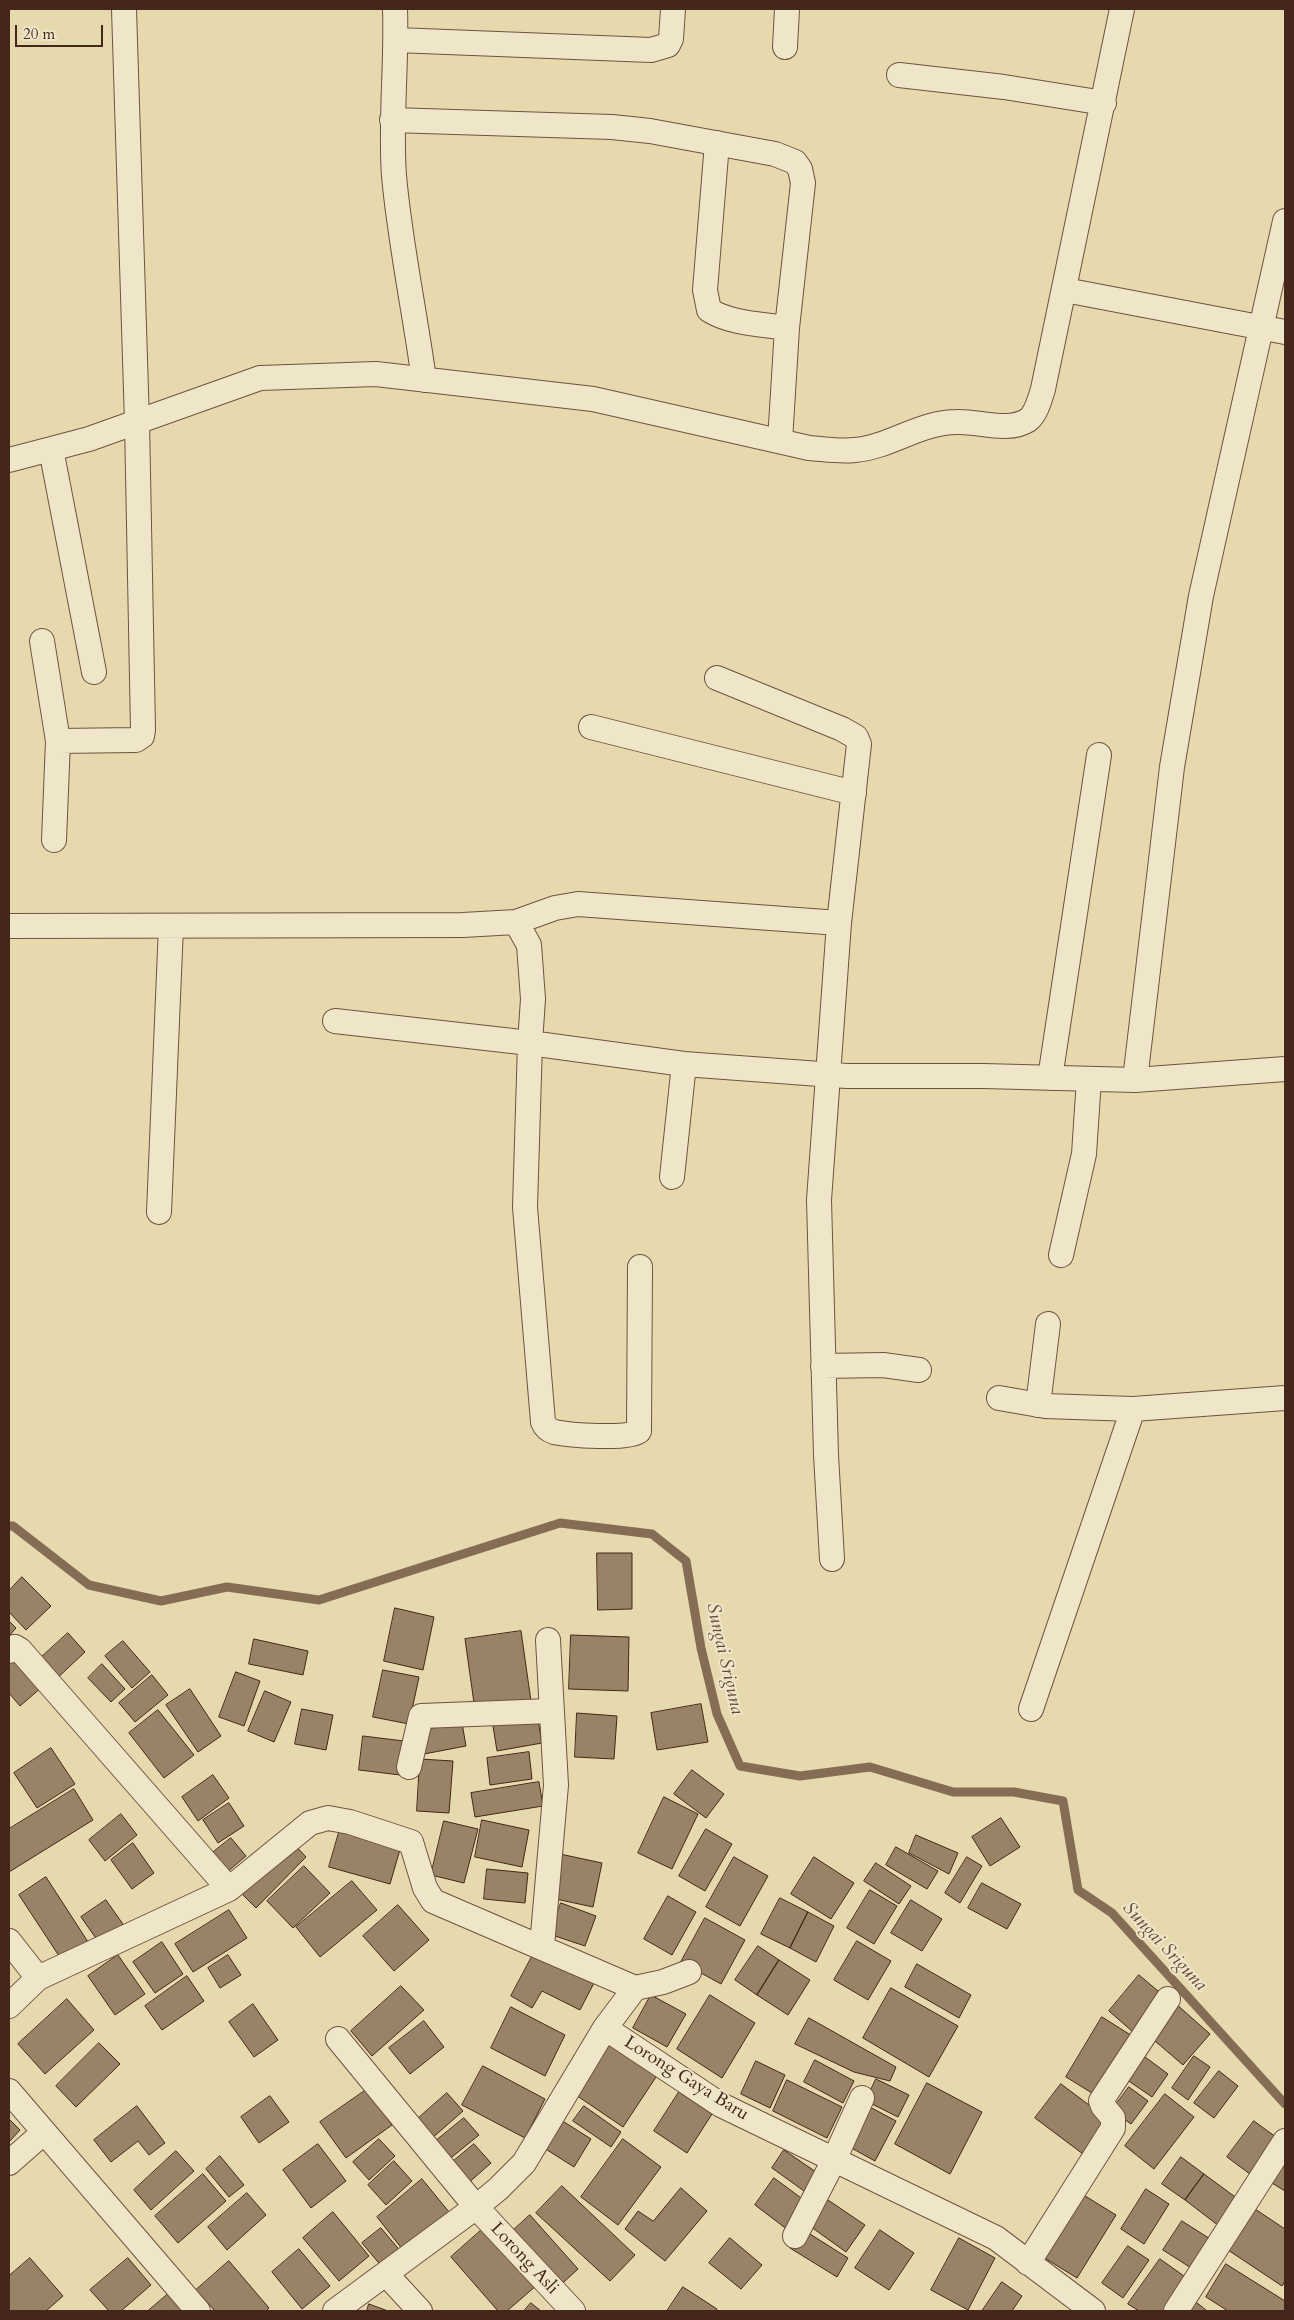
<!DOCTYPE html>
<html>
<head>
<meta charset="utf-8">
<style>
	body { margin:0 }
	#map { position:relative; width:1294px; height:2320px; overflow:hidden; background:#e7d9ae; font-family:Cardo,serif }
	canvas { display:block }
	.frame { position:absolute; inset:0; border:10px solid #45261a; pointer-events:none }
	.scale { position:absolute; left:15px; top:25px; width:88px; height:22px; box-sizing:border-box; border:2px solid #45261a; border-top:0; padding-left:6px; font-size:15px; line-height:18px; white-space:nowrap; color:#45261a; -webkit-text-stroke:4px #efe6ca; paint-order:stroke }
</style>
</head>
<body>
<div id="map">
<canvas width="1294" height="2320"></canvas>
<div class="frame"></div>
<div class="scale">20 m</div>
</div>
<script>
const ctx = document.querySelector('canvas').getContext('2d');
ctx.lineJoin = 'round';
function stroke(path, color, width, dash) { ctx.strokeStyle = color; ctx.lineWidth = width; ctx.lineCap = dash ? 'butt' : 'round'; ctx.setLineDash(dash || []); ctx.stroke(path); }
function fill(path, color) { ctx.fillStyle = color; ctx.fill(path, 'evenodd'); }
function label(font, color, halo, rows, align = 'center') {
  ctx.font = font + ' Cardo,serif'; ctx.lineWidth = 4; ctx.setLineDash([]); ctx.textBaseline = 'middle'; ctx.strokeStyle = halo; ctx.fillStyle = color; for (const [text, x, y, turn = 0] of rows) {
    ctx.save(); ctx.translate(x, y); ctx.rotate((+turn || 0) * Math.PI / 180); ctx.textAlign = isNaN(turn) ? turn : align; if (halo) ctx.strokeText(text, 0, 0); ctx.fillText(text, 0, 0); ctx.restore();
  }
}
stroke(new Path2D(`
	M9,1526H13L89,1585L161,1601L227,1587L319,1600L560,1523L652,1534L686,1561L701,1648L717,1714L740,1766L800,1776L870,1767L953,1792H1014L1063,1801L1078,1890L1112,1913L1285,2104`), '#856d55', 9);
const building = new Path2D(`
	M597,1553H632V1609L598,1610Z
	M22,1577L51,1606L26,1630L9,1612V1591Z
	M395,1608L434,1617L423,1670L384,1661Z
	M9,1621L16,1628L9,1636Z
	M521,1631L531,1701L475,1710L465,1639Z
	M68,1633L85,1652L52,1683L35,1663Z
	M571,1635L629,1637L628,1691L569,1689Z
	M254,1639L308,1651L303,1675L249,1664Z
	M123,1641L150,1672L132,1688L105,1656Z
	M14,1654L42,1687L20,1706L9,1693V1659Z
	M102,1664L125,1689L111,1702L88,1678Z
	M383,1670L419,1677L409,1724L373,1717Z
	M236,1672L260,1681L244,1726L219,1717Z
	M152,1675L168,1695L135,1722L119,1703Z
	M190,1689L221,1736L198,1752L166,1705Z
	M265,1691L291,1702L274,1742L248,1731Z
	M701,1704L708,1742L657,1750L651,1713Z
	M302,1709L333,1715L326,1750L295,1744Z
	M158,1710L194,1755L164,1778L129,1733Z
	M577,1713L617,1716L614,1759L575,1757Z
	M537,1714L542,1743L497,1751L492,1720Z
	M462,1723L466,1746L424,1754L420,1731Z
	M363,1736L404,1741L400,1775L359,1770Z
	M51,1748L75,1784L37,1808L14,1773Z
	M529,1752L532,1779L490,1785L487,1758Z
	M420,1759L453,1761L449,1813L417,1811Z
	M692,1770L724,1794L706,1818L674,1794Z
	M213,1775L229,1798L198,1821L182,1797Z
	M539,1782L543,1806L475,1817L471,1793Z
	M74,1789L93,1820L9,1872V1829Z
	M664,1797L698,1814L672,1869L638,1853Z
	M229,1803L244,1826L218,1843L203,1820Z
	M121,1814L137,1835L105,1861L89,1840Z
	M1001,1818L1020,1847L990,1866L972,1837Z
	M482,1820L529,1830L522,1867L475,1857Z
	M444,1821L478,1829L464,1883L431,1875Z
	M340,1829L401,1846L390,1884L329,1867Z
	M706,1829L732,1844L705,1891L679,1876Z
	M916,1835L958,1853L949,1874L909,1853Z
	M231,1838L246,1856L226,1873L211,1854Z
	M133,1843L154,1873L132,1889L111,1860Z
	M294,1844L306,1857L256,1908L243,1895Z
	M896,1847L938,1871L927,1889L886,1865Z
	M560,1854L602,1863L593,1907L551,1898Z
	M734,1857L768,1876L740,1926L706,1907Z
	M814,1857L854,1883L831,1919L791,1894Z
	M967,1857L982,1866L960,1903L945,1893Z
	M876,1863L911,1886L899,1904L864,1881Z
	M304,1866L330,1893L293,1928L267,1901Z
	M487,1869L528,1873L525,1903L484,1899Z
	M46,1877L90,1945L63,1962L19,1895Z
	M352,1881L377,1910L320,1957L296,1927Z
	M982,1883L1021,1904L1007,1929L968,1908Z
	M870,1890L897,1906L874,1944L847,1928Z
	M668,1896L696,1912L672,1955L644,1939Z
	M780,1898L808,1912L790,1948L761,1934Z
	M106,1900L125,1927L100,1944L81,1917Z
	M911,1900L942,1919L922,1951L891,1933Z
	M561,1903L596,1916L585,1946L549,1934Z
	M398,1905L429,1940L394,1971L363,1936Z
	M229,1910L247,1938L193,1972L175,1944Z
	M808,1912L834,1926L816,1962L790,1948Z
	M705,1918L745,1940L721,1984L681,1962Z
	M857,1941L891,1961L868,2000L834,1980Z
	M162,1942L183,1974L155,1993L133,1962Z
	M758,1946L779,1960L757,1995L735,1980Z
	M535,1951L595,1981L580,2010L542,1991L532,2008L511,1996Z
	M118,1955L145,1994L115,2015L88,1976Z
	M228,1955L241,1975L220,1988L208,1968Z
	M779,1960L810,1980L788,2015L757,1995Z
	M917,1964L971,1995L959,2018L905,1987Z
	M1139,1975L1164,1996L1133,2032L1109,2011Z
	M187,1976L204,2001L162,2030L145,2006Z
	M401,1986L424,2010L372,2056L351,2031Z
	M891,1988L958,2026L929,2077L863,2038Z
	M651,1995L686,2014L667,2047L633,2028Z
	M710,1995L755,2023L722,2078L677,2049Z
	M67,1999L94,2030L45,2074L18,2044Z
	M1175,2003L1210,2034L1183,2065L1148,2035Z
	M253,2004L278,2040L254,2057L229,2022Z
	M511,2007L565,2035L545,2076L491,2048Z
	M1102,2017L1137,2039L1100,2098L1066,2077Z
	M809,2018L896,2067L890,2081L854,2072L795,2044Z
	M424,2021L444,2047L410,2074L389,2048Z
	M607,2041L658,2074L623,2127L573,2093Z
	M99,2043L120,2064L76,2107L56,2086Z
	M1137,2051L1168,2074L1152,2097L1120,2075Z
	M1194,2056L1210,2067L1188,2100L1172,2088Z
	M815,2060L854,2081L843,2103L804,2082Z
	M756,2061L785,2075L770,2108L741,2094Z
	M483,2066L545,2099L525,2138L462,2105Z
	M1219,2071L1238,2086L1214,2118L1194,2103Z
	M876,2079L909,2095L898,2117L866,2101Z
	M787,2080L842,2107L827,2138L773,2111Z
	M927,2083L982,2112L950,2174L895,2144Z
	M1061,2084L1109,2120L1083,2154L1035,2118Z
	M1129,2087L1148,2101L1131,2124L1112,2110Z
	M366,2090L392,2125L346,2158L320,2122Z
	M679,2092L712,2114L687,2153L654,2131Z
	M447,2093L463,2111L430,2140L414,2122Z
	M1165,2094L1194,2117L1154,2169L1125,2146Z
	M270,2096L289,2122L259,2143L241,2117Z
	M137,2106L165,2143L149,2155L138,2141L111,2162L94,2140Z
	M584,2106L621,2132L611,2147L573,2121Z
	M868,2106L896,2121L875,2161L846,2145Z
	M464,2118L479,2135L447,2161L432,2144Z
	M9,2119L20,2130L9,2142Z
	M561,2120L591,2139L574,2167L544,2148Z
	M1254,2121L1280,2140L1254,2177L1227,2157Z
	M379,2139L395,2156L369,2180L353,2162Z
	M623,2139L661,2167L618,2225L581,2197Z
	M318,2144L346,2181L311,2208L283,2170Z
	M474,2144L491,2163L466,2185L449,2165Z
	M784,2150L816,2172L804,2191L772,2168Z
	M176,2151L194,2171L151,2210L134,2190Z
	M1285,2153V2191L1267,2180Z
	M220,2156L244,2185L229,2197L206,2169Z
	M1181,2157L1204,2174L1185,2200L1162,2184Z
	M394,2161L412,2181L386,2205L368,2185Z
	M203,2174L226,2201L178,2243L155,2216Z
	M1204,2174L1238,2199L1219,2226L1185,2200Z
	M774,2178L808,2203L788,2230L755,2205Z
	M422,2179L449,2212L403,2250L377,2217Z
	M562,2186L635,2255L610,2281L536,2213Z
	M681,2188L707,2211L665,2261L625,2229L638,2211L653,2221Z
	M1146,2189L1169,2204L1144,2244L1121,2229Z
	M1077,2191L1116,2215L1077,2278L1038,2254Z
	M247,2193L266,2215L227,2250L208,2227Z
	M825,2198L865,2225L846,2252L807,2224Z
	M1252,2207L1285,2229V2281L1282,2286L1225,2248Z
	M333,2212L369,2256L339,2281L303,2238Z
	M530,2215L578,2269L554,2291L506,2237Z
	M1182,2221L1218,2244L1199,2273L1163,2250Z
	M486,2226L537,2285L507,2311H498L451,2257Z
	M381,2228L402,2253L383,2268L362,2243Z
	M802,2229L848,2258L837,2277L790,2248Z
	M880,2230L914,2253L889,2290L855,2268Z
	M730,2238L762,2265L741,2289L709,2263Z
	M959,2238L995,2258L968,2310L931,2290Z
	M1128,2246L1149,2260L1123,2298L1102,2283Z
	M299,2249L330,2286L302,2309L272,2272Z
	M30,2258L63,2296L46,2311H9V2276Z
	M128,2258L151,2285L121,2311H109L90,2290Z
	M1160,2259L1191,2281L1170,2311H1139L1128,2304Z
	M229,2261L269,2308L266,2311H215L196,2290Z
	M1226,2264L1285,2301V2311H1228L1206,2297Z
	M1002,2282L1022,2296L1012,2311H982Z
	M683,2287L717,2309L716,2311H667Z
	M168,2294L183,2311H148Z
	M1192,2299L1206,2310L1205,2311H1183Z
	M531,2303L541,2311H524Z
	M369,2304L388,2311H367Z`);
fill(building, '#998367');
stroke(building, '#45261a', 1);
const street = new Path2D(`
	M395,9C397,65 390,120 394,176C400,243 415,313 424,380
	M396,40L651,50L668,45L671,39L673,9
	M785,47L787,9
	M899,75L1004,87L1104,103
	M392,120L612,127L650,131L775,154L795,162L800,169L803,183L787,328L780,441
	M717,143L705,290L709,310C731,324 762,324 787,328
	M1065,290L1285,332
	M51,449L94,672
	M9,460L89,439L260,378L376,374L593,399L809,448C824,449 840,452 855,450C890,447 920,422 957,422C979,421 1008,433 1028,420C1036,414 1040,399 1043,389L1122,9
	M42,641L58,741
	M717,678L842,729L856,737L859,744L839,923L819,1200L826,1455L832,1559
	M591,727L854,793
	M54,840L58,741L136,740L142,736L143,730L137,422L124,9
	M516,922L555,908L578,904L839,923
	M9,926L463,925L516,922L529,945L533,999L530,1043L684,1064L847,1076H983L1135,1080L1285,1069
	M335,1021L530,1043L525,1207L543,1422C545,1427 548,1430 554,1432C568,1435 629,1440 639,1431L640,1267
	M1050,1078L1099,755
	M1135,1080L1172,767L1201,596L1285,221
	M672,1177L684,1064
	M159,1212L171,926
	M1061,1255L1084,1154L1089,1079
	M823,1366L883,1365L919,1370
	M999,1398L1045,1406L1133,1409L1285,1398
	M1038,1405L1048,1324
	M9,1651L15,1647L20,1650L229,1889
	M1031,1709L1133,1409
	M409,1767L421,1716L551,1711
	M9,1941L38,1978
	M542,1946L556,1785L548,1640
	M635,1988L663,1982L689,1972
	M9,2006L38,1978L229,1889L310,1823L328,1818L350,1822L411,1842L425,1888L433,1901L635,1988L605,2028L721,2105L996,2238L1093,2311
	M338,2039L476,2207L573,2311
	M9,2091L198,2311
	M9,2163L43,2133
	M795,2236L834,2160L862,2098
	M1028,2263L1113,2128V2118L1103,2106L1101,2101L1168,1999
	M386,2274L420,2311
	M335,2311L476,2207L498,2189L524,2163L605,2028
	M1176,2311L1285,2141`);
stroke(street, '#6e533f', 26);
stroke(street, '#efe6ca', 24);
label('18px', '#45261a', '#efe6ca', [
	["Lorong Gaya Baru",686,2079,32],
	["Lorong Asli",524,2259,47]
]);
label('italic 19px', '#654937', '#efe6ca', [
	["Sungai Sriguna",724,1659,77],
	["Sungai Sriguna",1164,1947,47]
]);
</script>
</body>
</html>
